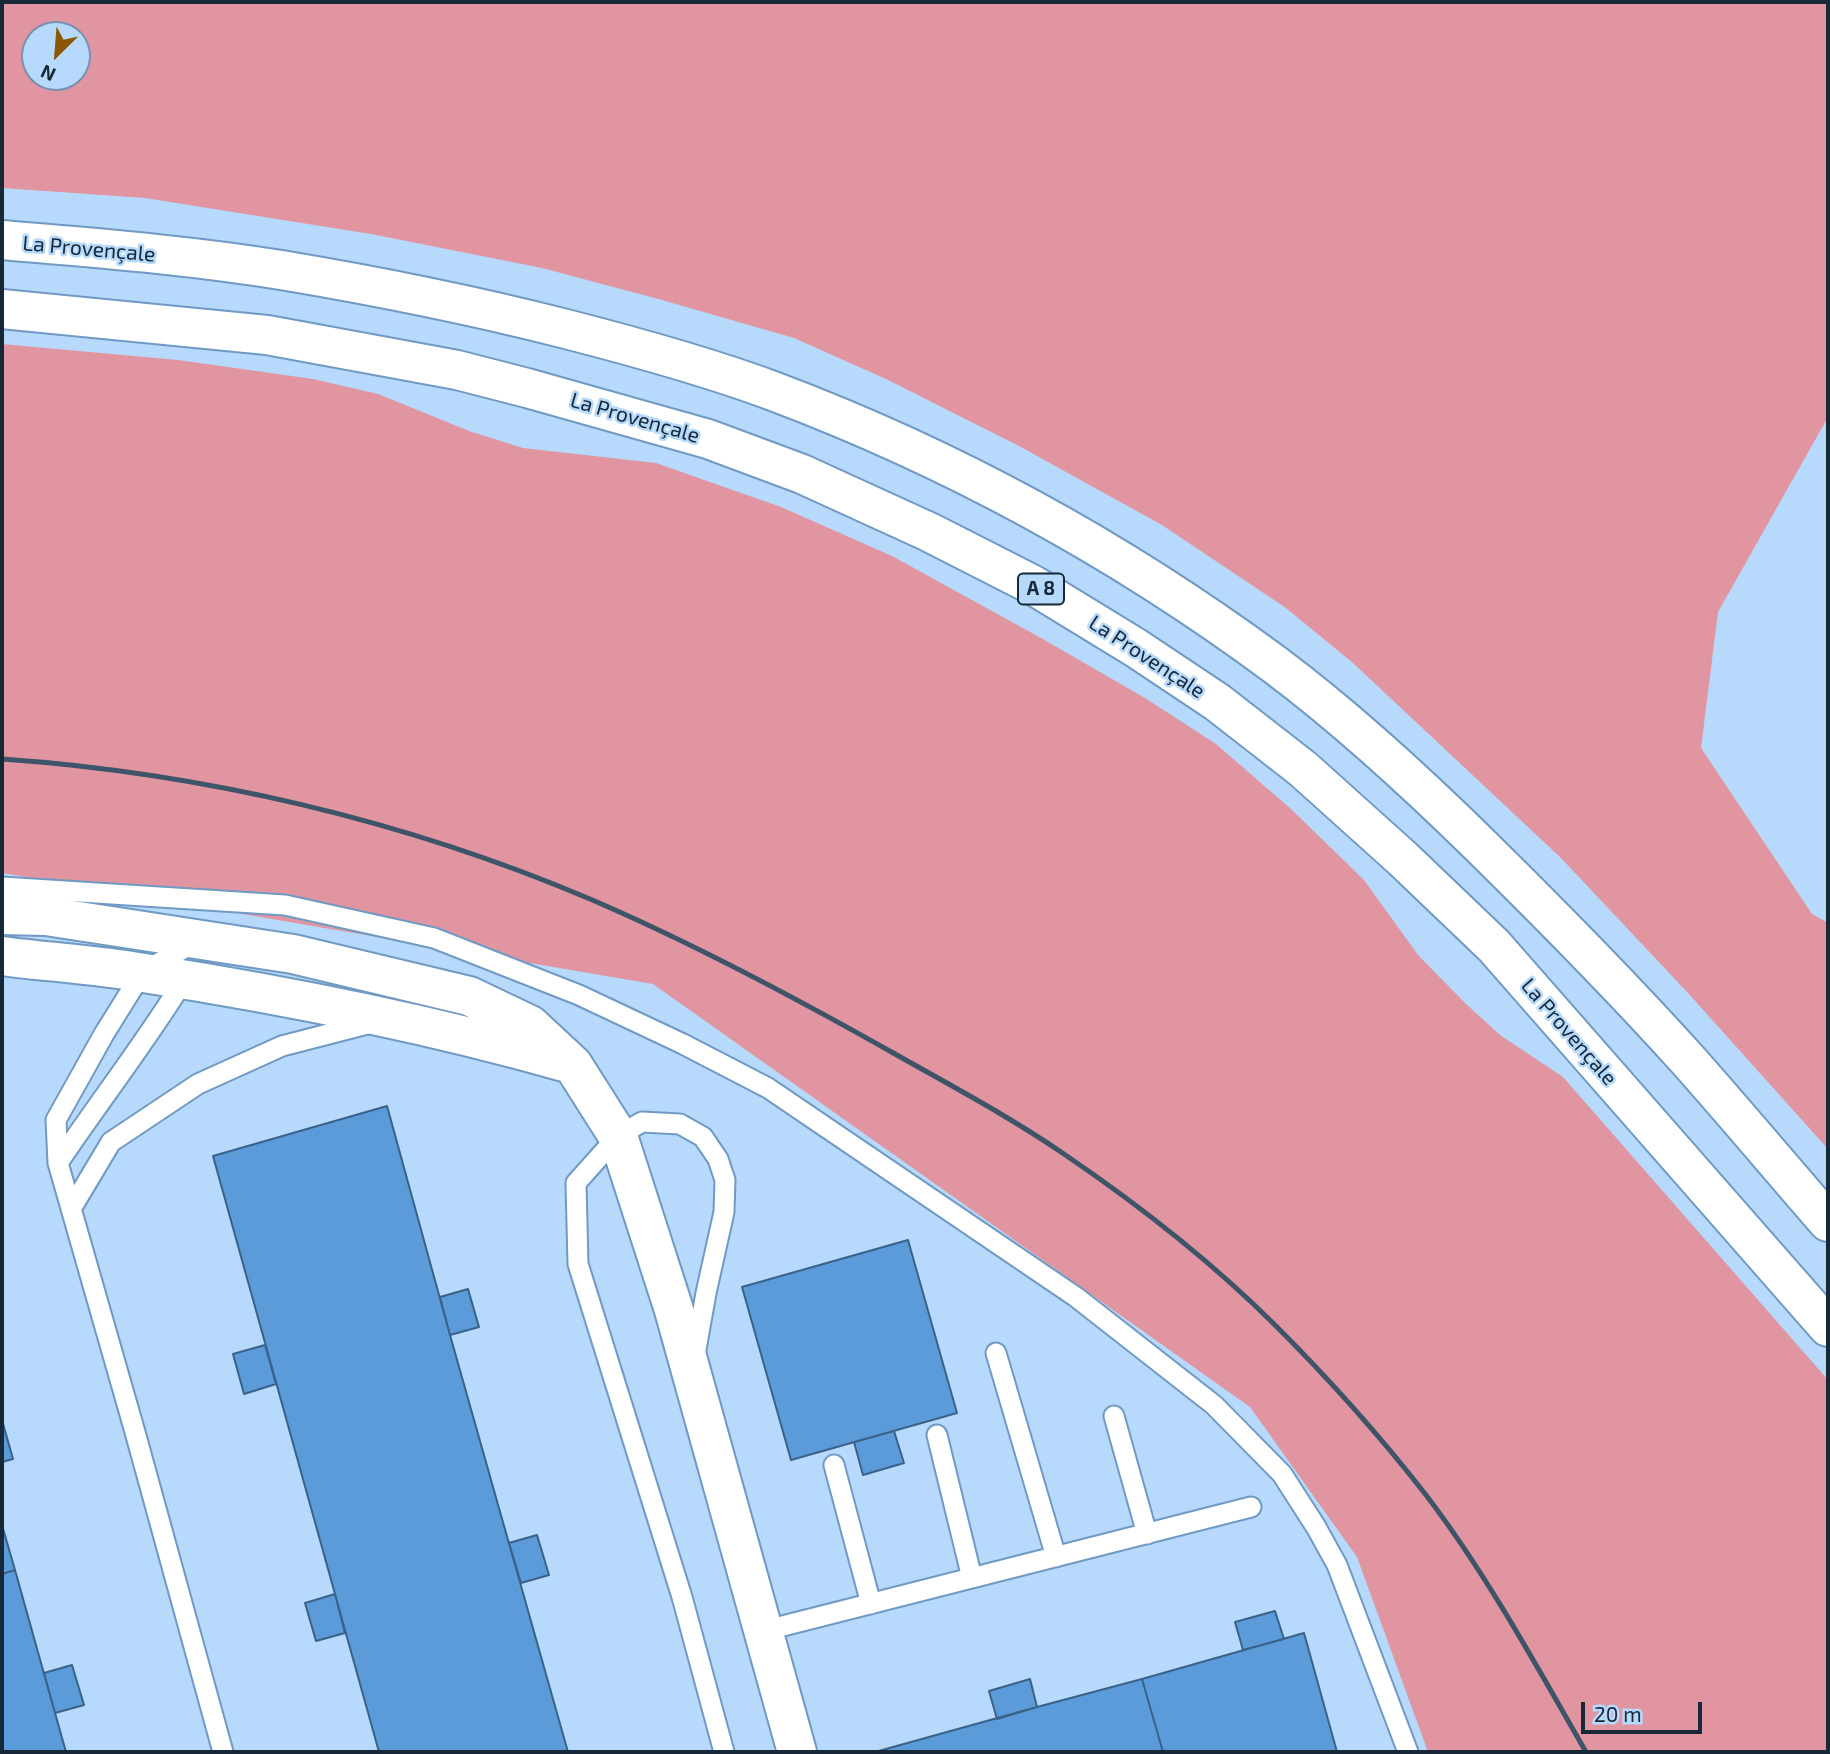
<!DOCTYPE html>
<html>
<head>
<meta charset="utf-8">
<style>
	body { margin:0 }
	#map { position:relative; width:1830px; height:1754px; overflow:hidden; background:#b6d9fc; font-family:"Exo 2",sans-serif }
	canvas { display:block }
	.frame { position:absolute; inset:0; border:4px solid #172838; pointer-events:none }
	.north { position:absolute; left:21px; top:21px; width:70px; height:70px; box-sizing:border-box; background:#b6d9fc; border:2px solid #7692ae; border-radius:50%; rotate:205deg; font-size:19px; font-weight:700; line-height:28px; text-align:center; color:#172838 }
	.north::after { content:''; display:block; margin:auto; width:24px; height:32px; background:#8b5705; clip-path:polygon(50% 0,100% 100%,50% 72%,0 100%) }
	.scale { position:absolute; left:1581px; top:1702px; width:121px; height:32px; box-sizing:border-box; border:4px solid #172838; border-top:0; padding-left:9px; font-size:21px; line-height:24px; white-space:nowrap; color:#172838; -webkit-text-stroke:5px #b6d9fc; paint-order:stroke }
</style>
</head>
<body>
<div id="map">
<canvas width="1830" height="1754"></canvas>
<div class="frame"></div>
<div class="north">N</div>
<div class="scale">20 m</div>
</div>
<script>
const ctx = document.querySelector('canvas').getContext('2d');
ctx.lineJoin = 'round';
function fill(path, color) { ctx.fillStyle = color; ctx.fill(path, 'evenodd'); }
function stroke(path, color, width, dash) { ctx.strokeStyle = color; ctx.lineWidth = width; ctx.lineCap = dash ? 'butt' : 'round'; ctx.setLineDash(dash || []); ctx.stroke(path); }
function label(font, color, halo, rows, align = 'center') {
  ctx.font = font + ' "Exo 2",sans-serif'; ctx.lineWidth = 5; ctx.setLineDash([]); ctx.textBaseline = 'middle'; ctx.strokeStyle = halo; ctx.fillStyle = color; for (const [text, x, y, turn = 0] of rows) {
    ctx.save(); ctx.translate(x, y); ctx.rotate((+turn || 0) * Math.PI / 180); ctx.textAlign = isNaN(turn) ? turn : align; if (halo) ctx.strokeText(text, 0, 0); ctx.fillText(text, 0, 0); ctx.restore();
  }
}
fill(new Path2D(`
	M2,2H1828V417L1718,612L1701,748L1812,914L1828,923V1149L1688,993L1561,858L1353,663L1286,608L1162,525L1019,446L886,379L794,338L662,300L542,268L371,234L145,198L2,188ZM35,35H77V77H35Z
	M2,344L178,360L313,379L378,394L469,431L523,448L656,463L781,507L892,556L1041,638L1145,698L1216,744L1291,809L1364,880L1418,955L1466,1004L1500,1035L1563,1077L1828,1380V1752H1428L1357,1557L1250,1407L653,984L2,873Z`), '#e195a1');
const building = new Path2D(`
	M387,1106L450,1335L568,1752H379L213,1156Z
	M908,1240L957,1413L791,1460L742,1287Z
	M468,1289L479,1327L450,1335L440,1297Z
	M265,1345L276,1384L244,1394L233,1354Z
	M2,1420L13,1459L2,1462Z
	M894,1431L904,1463L863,1475L854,1442Z
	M2,1525L15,1570L2,1574Z
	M537,1535L549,1575L521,1583L509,1543Z
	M15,1570L55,1713L66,1752H2V1574Z
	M335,1594L345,1633L316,1641L305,1603Z
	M1275,1611L1284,1639L1243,1650L1235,1622Z
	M1304,1633L1337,1752H1163L1142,1679Z
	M72,1665L84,1705L55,1713L44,1673Z
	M1030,1679L1037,1707L997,1719L989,1691Z
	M1142,1679L1163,1752H875L1037,1707Z`);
fill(building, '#5b9bd9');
stroke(building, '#3a6288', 2);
const lane = new Path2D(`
	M2,887L285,905L434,938L579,995L683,1044L768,1088L1076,1297L1214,1405L1282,1474L1316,1527L1337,1565L1408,1752
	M193,943L142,973L104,1034L56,1120L58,1163L135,1432L223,1752
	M58,1163C99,1102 145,1043 184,980V976
	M71,1209L111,1142L198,1084L282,1046L371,1023
	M996,1353L1056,1557
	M695,1355L706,1293L724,1212L725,1180L718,1159L703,1137L680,1124L642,1122L618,1136L576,1183L578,1264L682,1597L724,1752
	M1114,1416L1147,1534
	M937,1435L972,1578
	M834,1465L871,1604
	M763,1631L1251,1507`);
const street = new Path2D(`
	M2,915L46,916L293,954L469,996L530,1025L573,1065L618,1136L674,1310L797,1752
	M2,956C49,962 97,965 144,973C285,995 427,1023 564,1062`);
const highway = new Path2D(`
	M2,240C95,248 189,255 281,270C377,286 472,305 566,329C636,347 706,366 773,391C951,458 1121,551 1274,664C1349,720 1418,784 1484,849C1554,918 1622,987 1687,1059C1735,1113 1781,1168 1828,1222
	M2,309L267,335L457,370L527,388L708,439L802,474L929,532L1033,585L1136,648L1217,702L1303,769L1402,858L1494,946L1828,1327`);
stroke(lane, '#709ac3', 23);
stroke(street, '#709ac3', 42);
stroke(highway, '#709ac3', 42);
stroke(lane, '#fff', 19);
stroke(street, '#fff', 38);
stroke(highway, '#fff', 38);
stroke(new Path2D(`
	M2,759C203,773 404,820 590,899C695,944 796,998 895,1054C952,1086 1010,1117 1064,1154C1139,1205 1212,1262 1276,1326C1329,1379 1380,1436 1426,1495C1487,1575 1536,1665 1586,1752`), '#3e5468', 5);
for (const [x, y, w] of [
	[1041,589,46]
]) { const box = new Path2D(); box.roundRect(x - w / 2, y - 15.5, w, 31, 5); ctx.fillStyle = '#b6d9fc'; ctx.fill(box); stroke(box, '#172838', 2); }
label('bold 19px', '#172838', null, [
	["A 8",1041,589]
]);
label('21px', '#172838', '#b6d9fc', [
	["La Provençale",89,249,5],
	["La Provençale",635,418,16],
	["La Provençale",1147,657,33],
	["La Provençale",1569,1032,49]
]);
</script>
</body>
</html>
